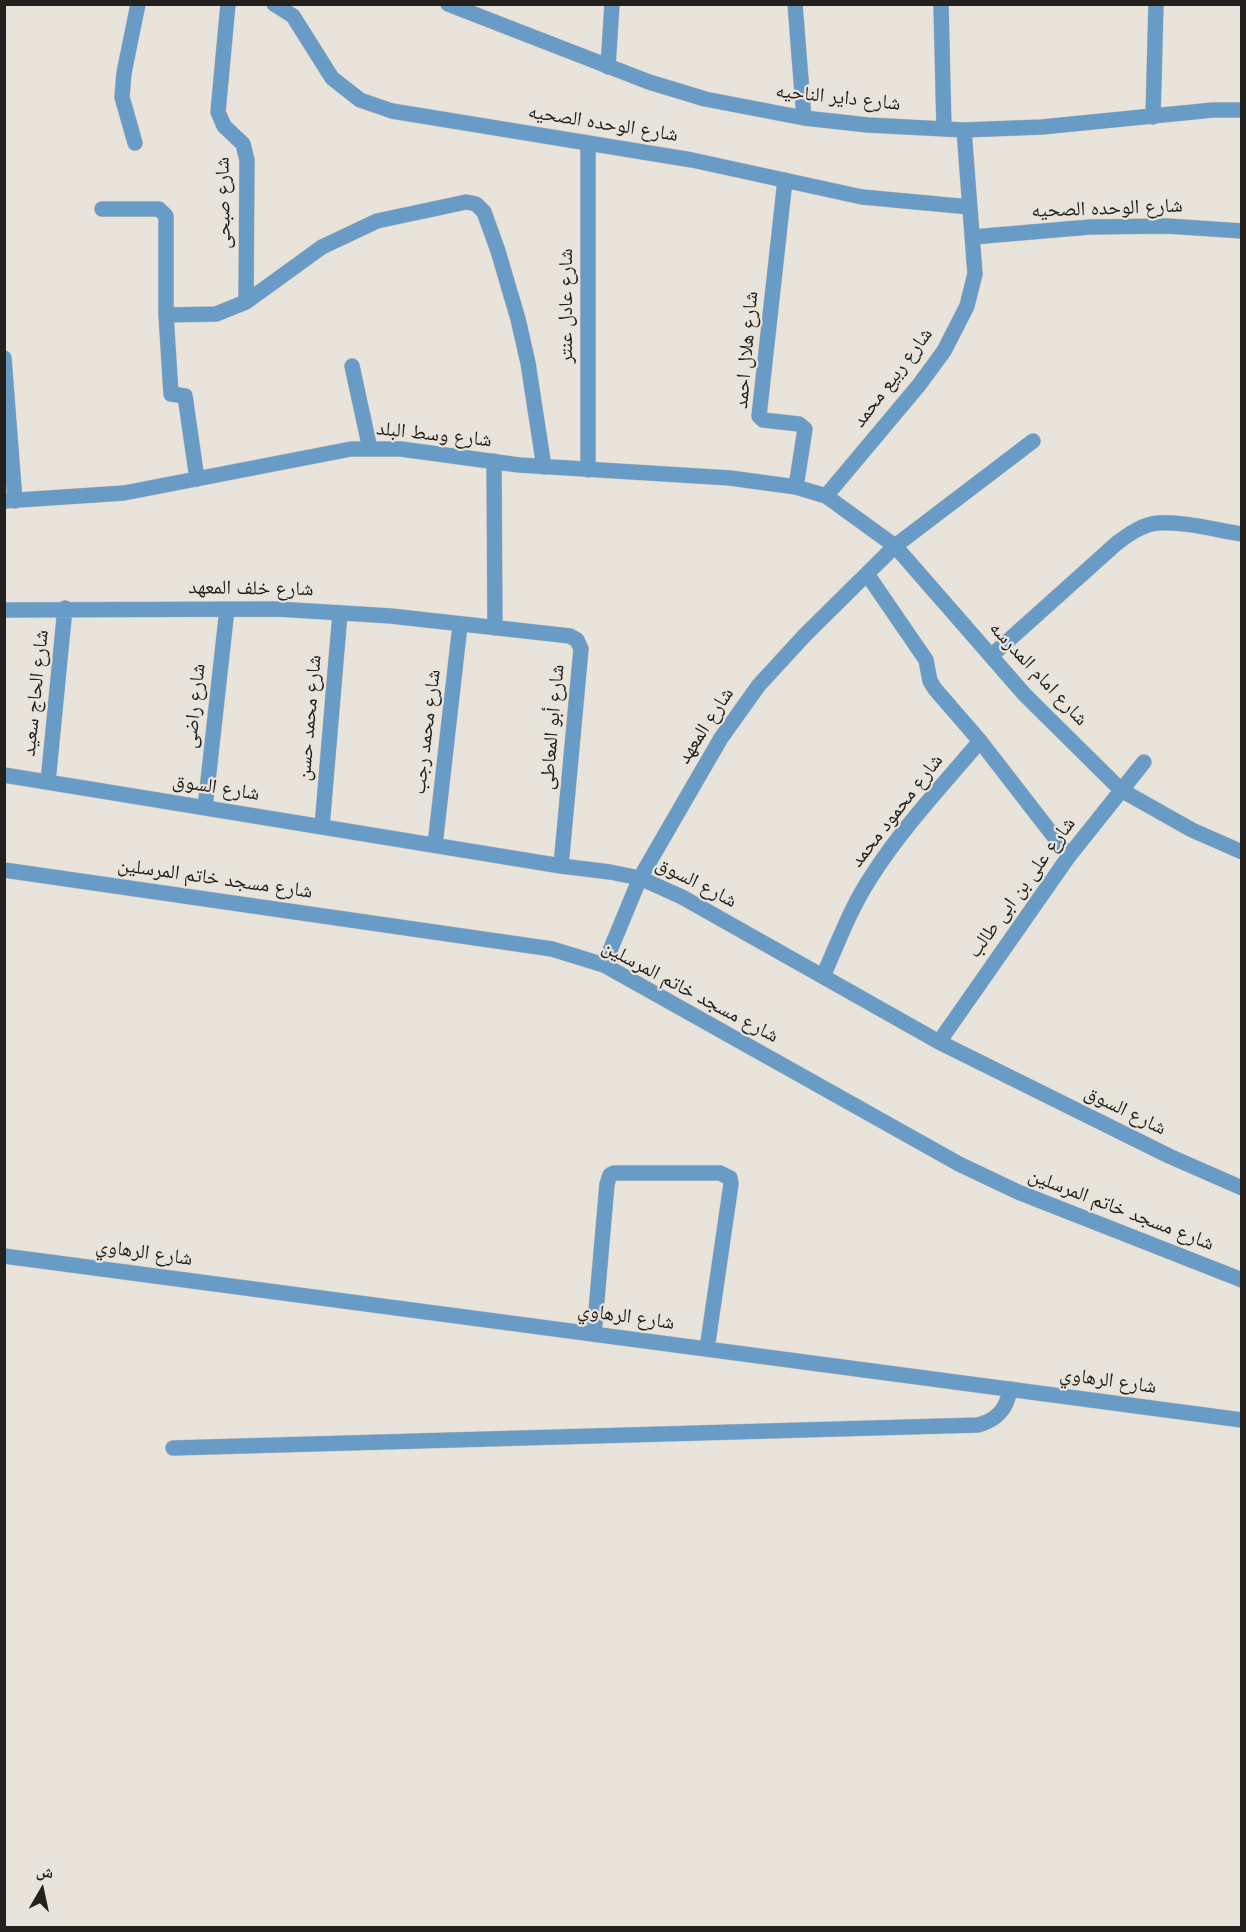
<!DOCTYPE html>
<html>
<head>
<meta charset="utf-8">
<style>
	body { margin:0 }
	#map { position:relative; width:1246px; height:1932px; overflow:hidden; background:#e8e4db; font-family:"DM Sans","Noto Naskh Arabic",sans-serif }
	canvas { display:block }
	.frame { position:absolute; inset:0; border:6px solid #23211e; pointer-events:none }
	.north { position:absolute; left:12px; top:1860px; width:60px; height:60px; -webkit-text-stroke:4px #e8e4db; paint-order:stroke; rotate:9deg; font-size:16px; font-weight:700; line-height:24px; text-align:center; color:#23211e }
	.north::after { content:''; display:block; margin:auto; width:21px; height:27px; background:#23211e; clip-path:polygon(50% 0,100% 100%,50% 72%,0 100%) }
</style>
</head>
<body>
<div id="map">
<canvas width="1246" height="1932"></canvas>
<div class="frame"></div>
<div class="north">ش</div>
</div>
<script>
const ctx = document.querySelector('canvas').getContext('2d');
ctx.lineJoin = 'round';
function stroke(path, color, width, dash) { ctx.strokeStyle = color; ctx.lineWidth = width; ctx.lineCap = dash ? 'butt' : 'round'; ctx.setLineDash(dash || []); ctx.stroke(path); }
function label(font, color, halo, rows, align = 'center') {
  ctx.font = font + ' "DM Sans","Noto Naskh Arabic",sans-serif'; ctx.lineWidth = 4.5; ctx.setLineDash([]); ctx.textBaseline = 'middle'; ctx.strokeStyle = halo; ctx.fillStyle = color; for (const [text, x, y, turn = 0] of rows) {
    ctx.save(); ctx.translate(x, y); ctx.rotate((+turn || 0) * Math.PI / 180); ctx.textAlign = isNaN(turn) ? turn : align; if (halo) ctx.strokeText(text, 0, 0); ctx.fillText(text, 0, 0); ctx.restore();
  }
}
const minor = new Path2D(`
	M228,4L218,112L224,126L243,144L247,160L246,302
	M274,4L293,16L332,78L360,100L392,111L692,160L862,197L970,207
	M448,4L649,82L705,99L804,118L868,125L964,130L1042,127L1213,110H1242
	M795,4L804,118
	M941,4L944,129
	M608,67L612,4
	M1153,117L1156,4
	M135,143L122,97L124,73L138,4
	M588,143V470
	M785,180L759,416L763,420L799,424L805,429L796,487
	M102,209H159L166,216V315L171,394L185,396L197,479
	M973,237L1090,227L1167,226L1242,231
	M166,315L216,314L246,302L322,247L377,221L466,202L476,204L484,212L498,251L518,319L528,363L544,467
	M4,358L15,501
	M352,366L370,449
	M494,461L495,628
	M826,496L919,385L944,351L967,306L975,274L964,130
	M4,501L124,493L351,449H401L519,465L730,478L796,487L826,496L895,546L1025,695L1121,790L1192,830L1242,852
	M867,574L926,660L930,681L935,689L980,741L1069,856
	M4,610L277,609L391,616L570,636L577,640L581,649L561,866
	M991,656L1117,543C1129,534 1143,524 1158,523C1183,521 1216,530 1242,534
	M4,775L561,866L610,872L640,878L682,897L939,1042L1169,1156L1242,1188
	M48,782L65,608
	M205,808L227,609
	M322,827L340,613
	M435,845L460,625
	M4,870L552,949L604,965L959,1164L1018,1192L1242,1280
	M604,965L640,878L721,738L759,685L805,635L895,546L1033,441
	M823,976C838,943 851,907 871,877C902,828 943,785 980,741
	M939,1042L1069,856L1144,762
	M594,1334L607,1184L610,1175L614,1173H720L730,1178L731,1184L707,1349
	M173,1448L978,1425C997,1420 1007,1409 1010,1389`);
const tertiary = new Path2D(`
	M4,1256L1242,1420`);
stroke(minor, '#c5c1b9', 16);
stroke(tertiary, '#c5c1b9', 16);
stroke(minor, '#689bc5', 15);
stroke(tertiary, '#689bc5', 15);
label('20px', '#23211e', '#e8e4db', [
	["شارع داير الناحيه",838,98,6],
	["شارع الوحده الصحيه",603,124,9],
	["شارع صبحى",224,203,-91],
	["شارع الوحده الصحيه",1107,209,-2],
	["شارع عادل عنتر",567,306,-90],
	["شارع هلال احمد",747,350,-85],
	["شارع ربيع محمد",893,378,-53],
	["شارع وسط البلد",434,435,6],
	["شارع خلف المعهد",251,589,1],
	["شارع امام المدرسه",1038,674,47],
	["شارع الحاج سعيد",36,693,-84],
	["شارع راضى",195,706,-84],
	["شارع محمد حسن",310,718,-85],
	["شارع المعهد",706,726,-57],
	["شارع أبو المعاطى",553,727,-85],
	["شارع محمد رجب",427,732,-83],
	["شارع السوق",216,788,9],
	["شارع محمود محمد",897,811,-52],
	["شارع مسجد خاتم المرسلين",215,879,8],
	["شارع السوق",696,883,27],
	["شارع على بن ابى طالب",1022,888,-54],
	["شارع مسجد خاتم المرسلين",690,992,28],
	["شارع السوق",1125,1111,26],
	["شارع مسجد خاتم المرسلين",1121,1210,21],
	["شارع الرهاوي",144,1253,8],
	["شارع الرهاوي",626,1317,8],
	["شارع الرهاوي",1108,1381,8]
]);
</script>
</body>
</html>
